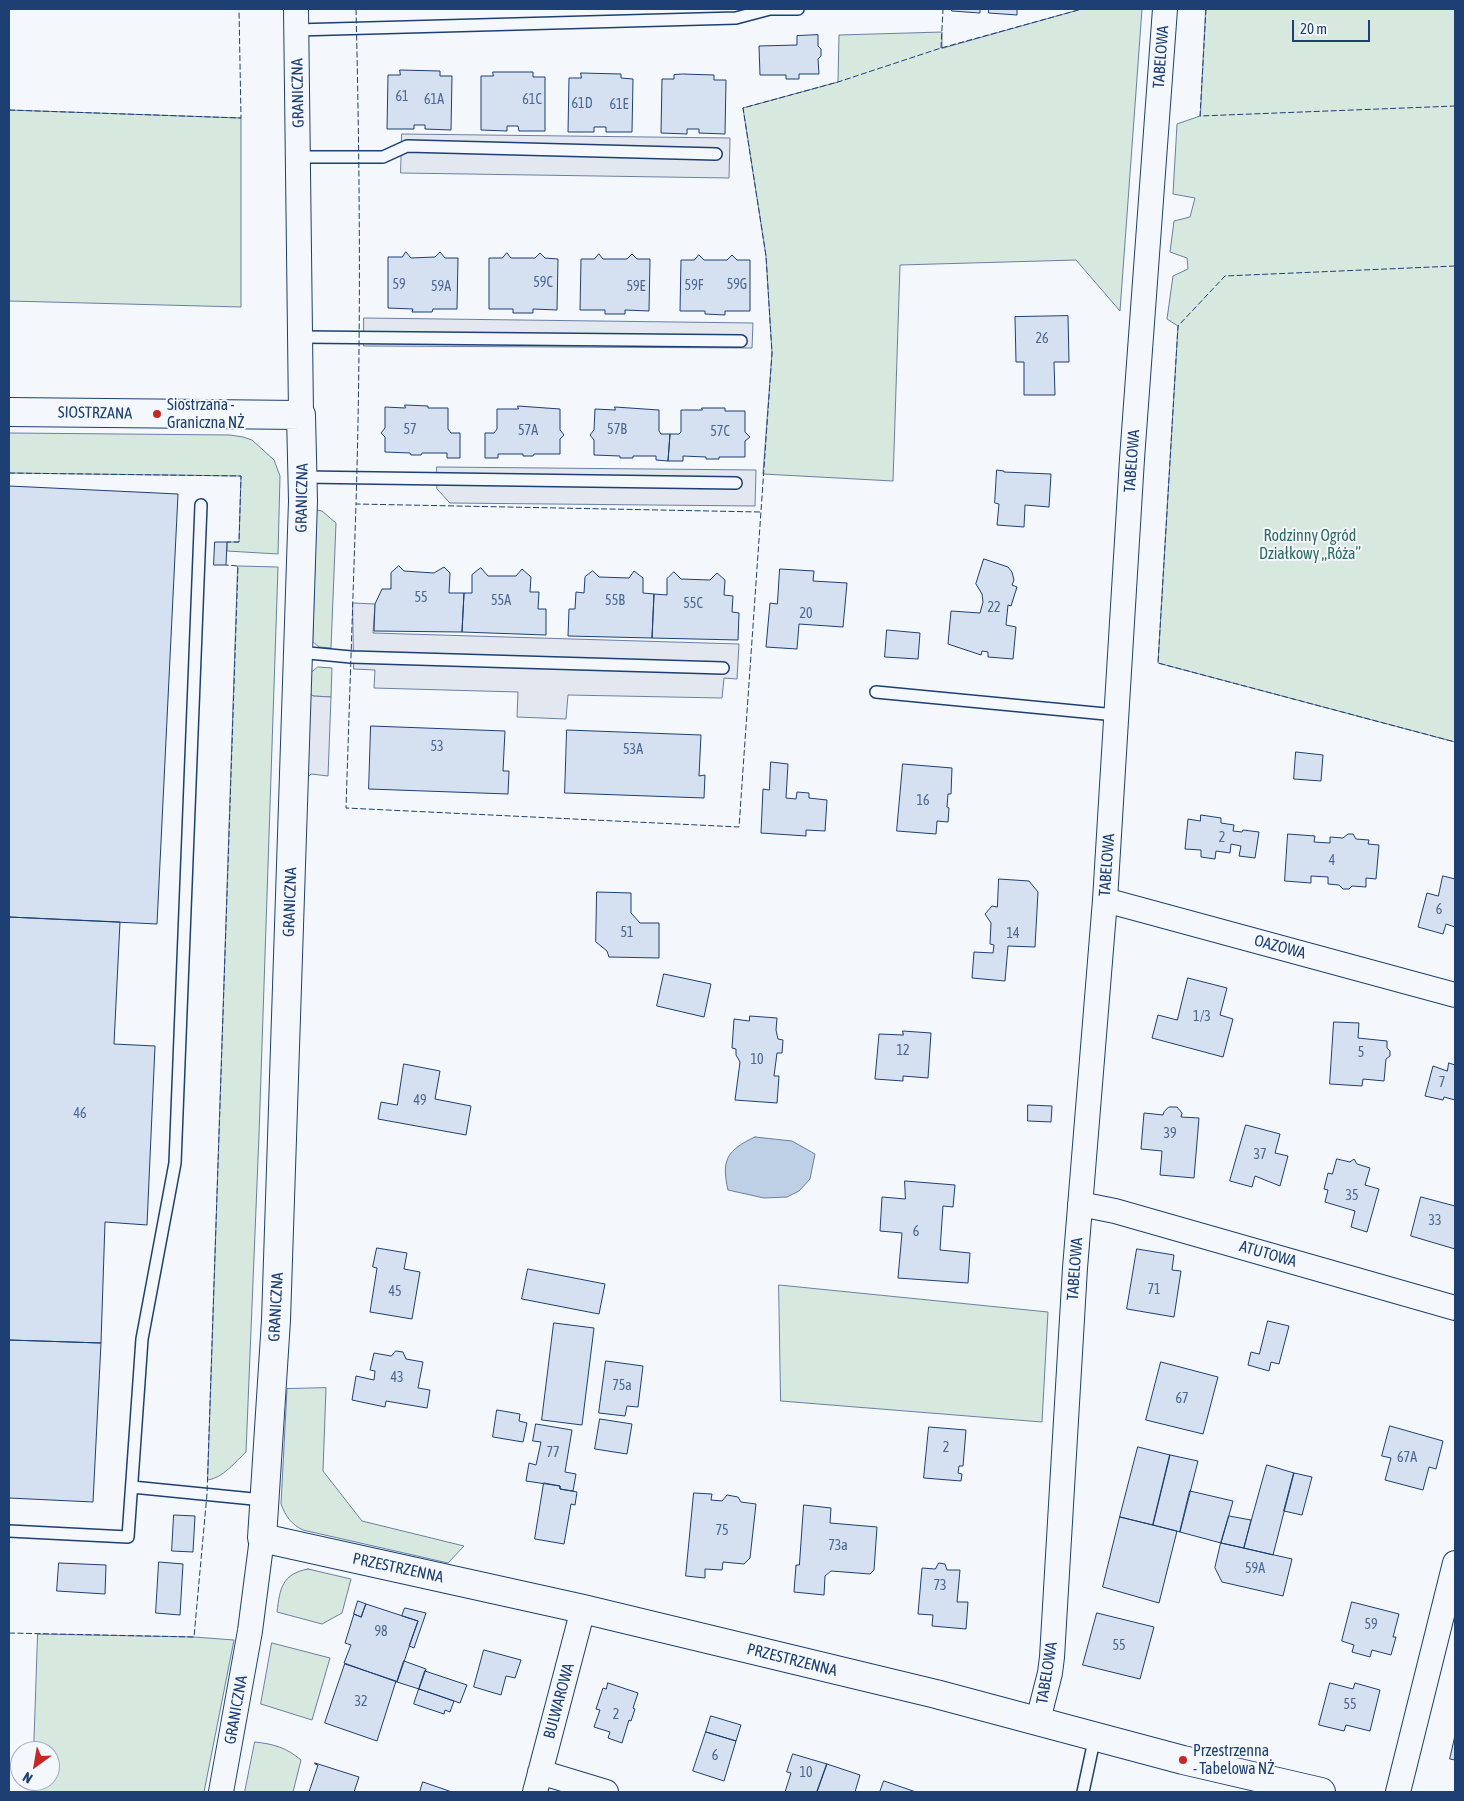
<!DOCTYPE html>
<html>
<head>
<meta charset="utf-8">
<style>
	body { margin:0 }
	#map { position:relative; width:1464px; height:1801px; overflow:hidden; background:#f4f7fb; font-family:"Asap Condensed",sans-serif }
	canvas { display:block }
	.frame { position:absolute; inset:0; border:10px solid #1d3f73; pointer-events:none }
	.north { position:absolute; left:10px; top:1741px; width:50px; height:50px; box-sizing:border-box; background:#f4f7fb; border:1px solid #9eadc5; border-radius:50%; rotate:212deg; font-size:14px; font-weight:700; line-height:20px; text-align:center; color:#1d3f73 }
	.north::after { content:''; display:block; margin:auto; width:18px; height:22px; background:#c62828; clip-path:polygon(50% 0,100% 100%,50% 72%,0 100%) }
	.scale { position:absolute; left:1292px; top:20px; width:78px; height:22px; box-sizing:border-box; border:2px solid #1d3f73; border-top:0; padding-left:6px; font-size:15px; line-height:18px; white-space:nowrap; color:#1d3f73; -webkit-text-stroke:4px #f4f7fb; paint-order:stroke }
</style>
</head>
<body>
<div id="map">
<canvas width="1464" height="1801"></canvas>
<div class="frame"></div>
<div class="north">N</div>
<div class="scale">20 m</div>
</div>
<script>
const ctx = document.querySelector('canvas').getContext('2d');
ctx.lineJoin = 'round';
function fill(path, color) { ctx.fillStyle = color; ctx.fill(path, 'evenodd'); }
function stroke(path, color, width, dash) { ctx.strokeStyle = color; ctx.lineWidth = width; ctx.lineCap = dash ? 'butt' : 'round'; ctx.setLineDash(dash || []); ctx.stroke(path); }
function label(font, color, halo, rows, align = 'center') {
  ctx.font = font + ' "Asap Condensed",sans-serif'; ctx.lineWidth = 4; ctx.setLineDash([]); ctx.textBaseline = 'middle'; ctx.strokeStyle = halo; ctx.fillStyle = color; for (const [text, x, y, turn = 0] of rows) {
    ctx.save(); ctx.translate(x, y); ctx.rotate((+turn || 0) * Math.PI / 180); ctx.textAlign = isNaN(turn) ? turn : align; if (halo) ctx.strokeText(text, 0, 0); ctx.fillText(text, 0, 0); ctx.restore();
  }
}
const green = new Path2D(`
	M1082,9H1142L1120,311L1076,260L900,265L893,481L763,474L772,353L766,256L743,108L838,82L839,35L942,32V48Z
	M1206,9H1455V742L1158,663L1178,326L1167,319L1173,276L1188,269L1187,258L1170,252L1174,221L1190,217L1195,198L1173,194L1177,124L1200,116Z
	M9,110L241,118V307L9,301Z
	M9,433L230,435L243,437L252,440L274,460L280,476L278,554L227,551V542H239L241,476L9,473Z
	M317,510L322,511L336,523L331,648L319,647L313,642Z
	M238,566L278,567L259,1135L246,1452C235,1462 223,1478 208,1480Z
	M318,667L332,668L331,697L313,696L310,693L311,673Z
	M779,1285L1048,1312L1042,1422L781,1401Z
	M326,1388L323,1471L362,1521L464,1546L448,1563L303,1530C291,1524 286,1517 281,1504L287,1389Z
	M308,1569L351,1579L342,1613L322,1624L277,1612C280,1588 282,1574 308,1569Z
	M38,1634L194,1637L234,1640L204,1792H32L33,1781H50V1751H34Z
	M272,1643L330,1658L312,1720L261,1704Z
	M255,1742C274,1744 287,1748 301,1760L293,1792H245Z`);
fill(green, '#d7e8df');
stroke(green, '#687fa3', 1);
const parking = new Path2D(`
	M402,134L730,138L729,178L401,173Z
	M364,318L753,323L752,348L364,346Z
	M437,467L756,470L755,506L450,503L437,489Z
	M353,603L375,604L373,633L739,644L737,679L724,678L722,698L568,695L566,719L517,717L518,692L374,688L375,670L354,669Z
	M310,693L313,696L331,697L328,776L311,774L308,777Z`);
fill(parking, '#e3e8f0');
stroke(parking, '#687fa3', 1);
const water = new Path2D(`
	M755,1137L792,1141L815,1154L810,1179L799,1191L787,1197L764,1198L728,1190C721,1160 727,1150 755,1137Z`);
fill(water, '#bed0e5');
stroke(water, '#687fa3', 1);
const building = new Path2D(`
	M952,9H980V13L952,11Z
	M989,9H1017V15L989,13Z
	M818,35V46L821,49V56L818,59L819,74H799V79H786V75H760L759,46L797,45V36Z
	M400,70L440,71V76H452L451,130L425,129V125H414V129H387L388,75H400Z
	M493,72H533V77H545V131H519L518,126H507V131L481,130V76H493Z
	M581,73L621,74V78L633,79L632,132H606V127H594V132H568L569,78H581Z
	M683,74L714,75V80H726L725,134L699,133V129H687V134L661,133L662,79H674V75Z
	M406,252L411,258L435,257L440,252L445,258H458L457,309H433L432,312H412L413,309L388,308V257H402Z
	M507,253L511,258H535L540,253L545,258L558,259L557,310L533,309V313H513V309H489V258H502Z
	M599,254L603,259H627L632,254L637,259H650L649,311L625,310V314H605V310H580L581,259H594Z
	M699,255L704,260H727L732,255L737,260H750V311H725V315L705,314V311H680L681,260H694Z
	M1068,316L1069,362H1054L1055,395H1024V362H1016L1015,317Z
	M405,405L428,406V408H448V429L451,433H460V458H447V453H422L421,455H411L410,453L385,452V437L381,433L385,428V407L405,408Z
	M518,406L560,409V430L564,435L560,439V454H534L533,456H523V454H498V458H485V433H494L497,429V409H518Z
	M615,407L659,410V431L661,434H670L668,461L656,460V456H633V458H620V456L594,455V440L590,435L594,430L595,409L615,410Z
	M702,408H725V411H745V432L750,437L745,441V457H719V459H706V457L683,456V461H668L670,434H679L681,432V410H702Z
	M997,470L1004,471V472L1051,474L1049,507L1025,505L1024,527L997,525L999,504L995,503Z
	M9,486L178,494L157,924L9,917Z
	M215,542H227L226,565H214Z
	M984,559L1008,567L1012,572L1014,580L1012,585L1017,587L1011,606L1008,605L1006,625L1016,627L1013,659L988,657V652L982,651L981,655L948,644L951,611L980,613L983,602L982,594L976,584Z
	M399,566L404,571L434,573L444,567L450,573L449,593H464L462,632L374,631L375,604L382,589H391V573Z
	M481,568L488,576H516L522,569L531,577L530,592H539L538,609H546V635L462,632L464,593H472V575Z
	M780,569L814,571L813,581L847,583L843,627L799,624L797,649L766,647L770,603L777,604Z
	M593,571L599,577L629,578L634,571L643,578V593L654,594L652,638L568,636L569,609H575L576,592L584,593L585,577Z
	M674,572L681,579L710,580L717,573L725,580L724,595L733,596L732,612L739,613L738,640L652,638L654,594L667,595V579Z
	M887,630L920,633L918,659L885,657Z
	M371,726L505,731L503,771H509L508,794L369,789Z
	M567,730L701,735L699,776L705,775L704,798L565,793Z
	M1296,752L1323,755L1321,781L1294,779Z
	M771,762L788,764L786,798L796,799L797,792L809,793V798L827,800L825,831L806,830V836L761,833L763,789L769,790Z
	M903,764L952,768L951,794H948L947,807L949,808L948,822L937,821L936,834L897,831Z
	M1201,815L1221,818V823L1234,825L1233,831L1242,832L1243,830L1259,832L1255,858L1239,856L1241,846L1231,844L1230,853L1216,851L1215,859L1201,857V850L1185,849L1188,819L1200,821Z
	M1288,834L1315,836L1314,842L1330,843V837L1343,838L1348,834H1353L1356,839L1369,840L1368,844L1379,845L1376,879L1366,878V887L1352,886L1349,889H1343L1339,885L1328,884V877L1311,876V883L1285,881Z
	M1443,876L1455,879V927L1446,924L1443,934L1418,927L1427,893L1438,896Z
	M999,879L1029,881L1038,892L1035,947L1008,946L1005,981L972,978L974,952L993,953L994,945L990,944L991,923L985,914L992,906L997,907Z
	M597,892L631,893V913L640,923H659V958L609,957L607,951L596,942Z
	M9,917L120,922L114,1044L155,1046L147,1225L105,1222L101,1343L9,1340Z
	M664,974L711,984L704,1017L657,1006Z
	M1188,978L1227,988L1220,1015L1233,1019L1223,1057L1152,1038L1158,1015L1177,1020Z
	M750,1016L777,1018L776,1030L778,1039L783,1040L782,1053H777L774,1076H779L777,1103L735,1100L740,1062L736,1055V1049L732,1048L734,1019L749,1021Z
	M1334,1022L1359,1023L1358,1038L1387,1041V1048L1390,1051V1056L1386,1059L1384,1081L1363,1079L1362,1086L1330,1084Z
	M903,1031L931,1033L928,1078L903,1076V1081L875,1079L879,1034L903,1035Z
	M1449,1063L1455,1065V1100L1444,1097L1443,1100L1425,1096L1433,1066L1447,1071Z
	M404,1064L440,1071L435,1099L471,1106L466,1135L378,1119L381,1102L397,1105Z
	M1028,1105L1052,1106L1051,1122L1028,1121Z
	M1169,1107H1177L1182,1113L1181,1117L1199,1118L1194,1178L1160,1175L1162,1151L1141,1149L1144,1113L1163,1115L1164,1112Z
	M1246,1125L1280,1134L1275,1153L1288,1156L1280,1186L1255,1176L1252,1187L1230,1181Z
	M1337,1159L1350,1162L1354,1159L1357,1164L1370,1168L1365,1185L1379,1189L1367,1232L1351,1227L1355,1211L1325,1202L1328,1190L1324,1189L1328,1173L1332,1174Z
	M905,1181L955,1185L953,1207L943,1206L940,1250L970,1253L968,1283L898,1278L902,1233L880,1231L882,1197L905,1199Z
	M1421,1197L1455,1206V1249L1411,1236Z
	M377,1248L407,1253L404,1269L420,1272L412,1319L370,1312L377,1268L373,1267Z
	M1137,1249L1174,1255L1172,1270L1181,1271L1174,1317L1127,1309Z
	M528,1269L605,1284L599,1314L522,1299Z
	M1268,1321L1289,1326L1279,1364L1271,1362L1269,1371L1248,1365L1251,1352L1259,1354Z
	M554,1323L594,1328L582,1425L542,1420Z
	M9,1340L101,1343L93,1502L9,1498Z
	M396,1351L403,1352L406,1359L423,1362L418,1388L430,1390L427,1408L386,1401L385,1407L352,1400L356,1376L374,1380L375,1371L370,1370L374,1353L391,1356Z
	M606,1361L643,1366L638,1407L627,1406L625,1416L599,1413Z
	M1161,1362L1218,1377L1203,1434L1146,1420Z
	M497,1410L520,1414L519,1421L527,1423L523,1442L493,1437Z
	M600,1419L632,1424L627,1454L595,1449Z
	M536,1424L572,1430L565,1472L576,1474L573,1491L560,1489V1486L526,1481L529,1463L536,1465L541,1442L533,1441Z
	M1390,1426L1443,1441L1436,1469L1429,1467L1423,1490L1385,1480L1391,1458L1382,1456Z
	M929,1427L966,1430L963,1466H959L958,1473L962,1474L961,1481L924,1478Z
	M1138,1447L1170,1455L1153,1525L1120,1517Z
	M1170,1455L1198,1461L1180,1532L1153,1525Z
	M1267,1465L1294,1473L1273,1555L1244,1548Z
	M1294,1473L1312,1477L1302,1515L1284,1511Z
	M544,1483L560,1486V1489L577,1492L575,1505L571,1504L564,1544L535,1539Z
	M1190,1491L1233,1501L1221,1543L1180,1532Z
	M694,1493L712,1494L711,1500L722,1501L727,1495L738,1497L741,1502L756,1504L750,1558L744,1564L723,1562L722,1570L705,1569V1578L686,1576Z
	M804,1505L831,1508L830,1523L877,1527L874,1570L870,1574L831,1571L825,1576L824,1595L794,1592L796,1565H799Z
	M174,1515L195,1516L193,1552L172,1551Z
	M1229,1516L1251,1520L1244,1548L1221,1543Z
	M1120,1517L1177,1531L1159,1603L1103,1587Z
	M1221,1543L1292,1559L1283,1596L1222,1582L1215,1568Z
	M159,1562L183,1564L180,1615L156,1613Z
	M59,1563L106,1565L105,1594L57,1591Z
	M939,1563L945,1564L947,1570H960L957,1602H968L966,1629L932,1626L933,1615L918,1614L922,1568L935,1569Z
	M358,1601L366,1604L361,1617L354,1614Z
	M1352,1602L1399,1614L1393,1637H1396L1391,1655L1372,1650L1370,1657L1352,1652L1354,1645L1342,1641Z
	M366,1604L418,1621L397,1682L344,1663L351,1645L345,1643L354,1614L361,1617Z
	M405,1608L426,1613L414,1648L409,1646L418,1621L402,1616Z
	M1097,1613L1154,1627L1140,1679L1083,1665Z
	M484,1650L521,1660L515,1678L506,1676L501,1695L474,1687Z
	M404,1661L426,1669L419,1689L397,1682Z
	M345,1664L396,1681L377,1741L325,1723Z
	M425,1671L467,1685L460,1703L419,1689Z
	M608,1683L638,1693L633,1708L635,1709L631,1721L629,1720L622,1743L608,1738L610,1732L594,1727L600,1710L596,1709L603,1688L606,1689Z
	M1330,1683L1353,1689L1355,1683L1380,1690L1370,1731L1346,1725L1344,1731L1319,1725Z
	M419,1689L454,1701L450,1712L445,1710L444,1714L414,1704Z
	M711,1716L741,1725L736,1741L706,1732Z
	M706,1732L736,1741L724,1781L693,1771Z
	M1455,1736V1760L1450,1759Z
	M793,1754L827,1764L817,1792H785L791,1773L787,1772Z
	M315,1763L359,1777L354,1792H309L318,1765L315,1764Z
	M827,1764L860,1775L855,1792H817Z
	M884,1781L916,1792H880Z
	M423,1782L452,1792H420Z`);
fill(building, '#d5e0f0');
stroke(building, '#1d3f73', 1);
const lane = new Path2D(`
	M296,30L736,18L770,9H798
	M299,157H383L407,146L716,154
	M301,337L741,341
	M303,477L736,483
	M298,652L351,657L723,668
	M876,692L1116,715
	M132,1487L263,1500
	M9,1531L128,1537L142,1339L175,1163L201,505
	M1083,1792L1095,1736`);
const street = new Path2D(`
	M296,9L301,415
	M1105,900L1455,995
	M1080,1204L1115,1211L1455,1308
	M1038,1720L1050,1673L1052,1657L1075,1268L1105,900L1132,459L1165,9
	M540,1772L606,1792
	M221,1792L250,1631L262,1538
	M535,1792L583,1609
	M1398,1792L1455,1563`);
const secondary = new Path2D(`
	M9,412L301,415L303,501L276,1320L262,1538L583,1609L936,1694L1183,1760L1321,1792`);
stroke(lane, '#1d3f73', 14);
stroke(street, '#1d3f73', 26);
stroke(secondary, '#1d3f73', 30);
stroke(lane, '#f4f7fb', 11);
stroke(street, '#f4f7fb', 24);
stroke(secondary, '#f4f7fb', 28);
stroke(new Path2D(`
	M356,9C360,174 361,338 356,504
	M1206,9L1200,116L1455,106
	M941,48L943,9
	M9,110L241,118L239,9
	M1455,266L1225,276L1178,326L1158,663L1455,742
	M9,473L241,476L239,542H227
	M760,512L356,504L346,808L739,827L772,353L766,256L743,108L838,82L941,48L1082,9
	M9,1633L194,1637L207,1494L238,566L226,565`), '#1d3f73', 1, [6, 2.5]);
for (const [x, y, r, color] of [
	[157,414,5,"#c62828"],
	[1183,1760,5,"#c62828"]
]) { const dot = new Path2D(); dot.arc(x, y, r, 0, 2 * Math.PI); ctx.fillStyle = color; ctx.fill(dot); stroke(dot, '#f4f7fb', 2); }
label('14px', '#4b6792', null, [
	["61",402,97],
	["61A",434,100],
	["61C",532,100],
	["61D",582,104],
	["61E",619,105],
	["59C",543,283],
	["59",399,285],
	["59G",737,285],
	["59F",694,286],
	["59A",441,287],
	["59E",636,287],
	["26",1042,339],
	["57",410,430],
	["57B",617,430],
	["57A",528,431],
	["57C",720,432],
	["55",421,598],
	["55A",501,601],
	["55B",615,601],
	["55C",693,604],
	["22",994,608],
	["20",806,614],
	["53",437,747],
	["53A",633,750],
	["16",923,801],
	["2",1222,838],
	["4",1332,861],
	["6",1439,910],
	["51",627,933],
	["14",1013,934],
	["1/3",1202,1017],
	["12",903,1051],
	["5",1361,1053],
	["10",757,1060],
	["7",1442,1083],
	["49",420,1101],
	["46",80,1114],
	["39",1170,1134],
	["37",1260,1155],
	["35",1352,1196],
	["33",1435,1221],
	["6",916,1232],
	["71",1154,1290],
	["45",395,1292],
	["43",397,1378],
	["75a",622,1386],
	["67",1182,1399],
	["2",946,1448],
	["77",553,1453],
	["67A",1407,1458],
	["75",722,1531],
	["73a",838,1546],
	["59A",1255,1569],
	["73",940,1586],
	["59",1371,1625],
	["98",381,1632],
	["55",1119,1646],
	["32",361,1702],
	["55",1350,1705],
	["2",616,1715],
	["6",715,1756],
	["10",806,1773]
]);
label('16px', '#1d3f73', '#f4f7fb', [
	["TABELOWA",1161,57,-86],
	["GRANICZNA",298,93,-91],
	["SIOSTRZANA",95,413,1],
	["TABELOWA",1132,461,-86],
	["GRANICZNA",302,498,-89],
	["TABELOWA",1107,865,-86],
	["GRANICZNA",290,902,-88],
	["OAZOWA",1280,947,15],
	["ATUTOWA",1268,1254,16],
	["TABELOWA",1075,1269,-86],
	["GRANICZNA",276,1307,-87],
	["PRZESTRZENNA",398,1568,12],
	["PRZESTRZENNA",792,1660,14],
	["TABELOWA",1047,1673,-81],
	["BULWAROWA",559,1701,-75],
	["GRANICZNA",236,1710,-80]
]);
label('16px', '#1d3f73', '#f4f7fb', [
	["Siostrzana -",167,405],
	["Graniczna NŻ",167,423],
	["Przestrzenna",1193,1751],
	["- Tabelowa NŻ",1193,1769]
], 'left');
label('16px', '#2c6c60', '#f4f7fb', [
	["Rodzinny Ogród",1310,536],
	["Działkowy „Róża”",1310,554]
]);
</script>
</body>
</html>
